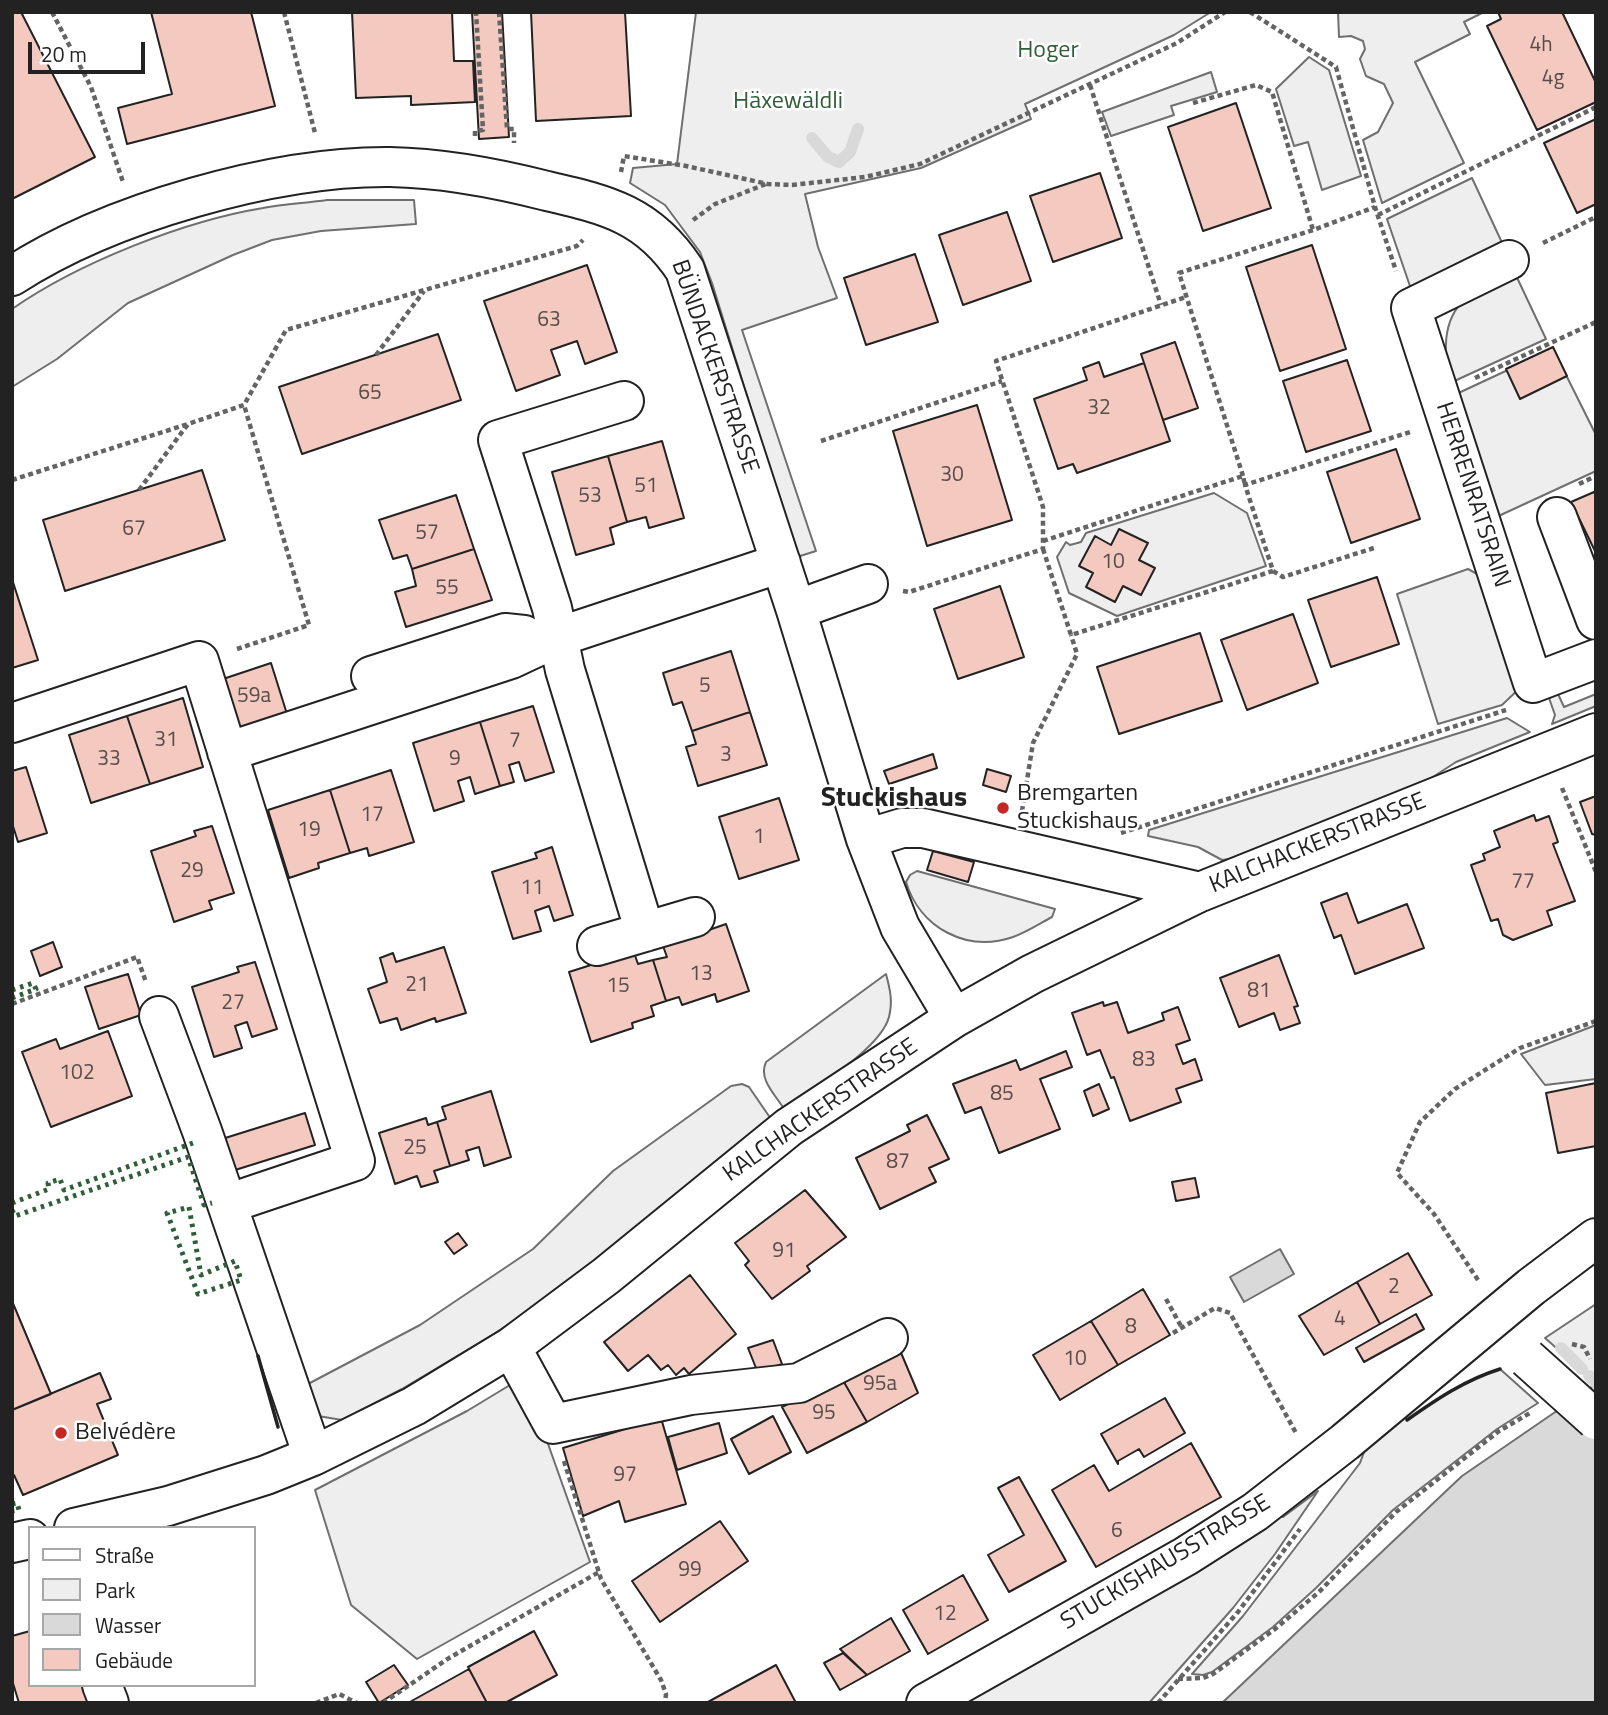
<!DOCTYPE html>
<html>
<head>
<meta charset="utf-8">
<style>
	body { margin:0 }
	#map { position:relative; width:1608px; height:1715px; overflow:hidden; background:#fff; font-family:"Titillium Web",sans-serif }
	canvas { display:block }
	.frame { position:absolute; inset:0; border:14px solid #222; pointer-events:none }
	.legend { position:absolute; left:28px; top:1526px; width:228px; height:161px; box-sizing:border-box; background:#fff; border:2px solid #a7a7a7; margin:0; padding:9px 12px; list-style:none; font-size:21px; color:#222 }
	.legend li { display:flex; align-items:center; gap:14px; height:35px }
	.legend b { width:35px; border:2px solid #a7a7a7 }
	.scale { position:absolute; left:28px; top:42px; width:117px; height:32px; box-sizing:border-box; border:4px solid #222; border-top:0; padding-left:9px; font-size:21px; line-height:24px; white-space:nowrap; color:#222; -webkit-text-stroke:5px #fff; paint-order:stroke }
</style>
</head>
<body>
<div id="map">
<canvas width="1608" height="1715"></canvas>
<div class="frame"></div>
<ul class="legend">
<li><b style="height:9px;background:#fff"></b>Straße</li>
<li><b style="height:19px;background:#eee"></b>Park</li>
<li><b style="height:19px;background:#d9d9d9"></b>Wasser</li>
<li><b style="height:19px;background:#f3c9c0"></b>Gebäude</li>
</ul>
<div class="scale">20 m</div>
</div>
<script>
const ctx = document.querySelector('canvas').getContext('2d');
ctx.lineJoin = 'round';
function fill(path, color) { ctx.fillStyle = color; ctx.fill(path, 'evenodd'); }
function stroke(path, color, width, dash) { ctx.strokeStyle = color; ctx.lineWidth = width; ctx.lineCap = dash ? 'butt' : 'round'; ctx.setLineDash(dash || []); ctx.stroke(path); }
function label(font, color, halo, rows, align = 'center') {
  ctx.font = font + ' "Titillium Web",sans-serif'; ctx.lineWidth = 5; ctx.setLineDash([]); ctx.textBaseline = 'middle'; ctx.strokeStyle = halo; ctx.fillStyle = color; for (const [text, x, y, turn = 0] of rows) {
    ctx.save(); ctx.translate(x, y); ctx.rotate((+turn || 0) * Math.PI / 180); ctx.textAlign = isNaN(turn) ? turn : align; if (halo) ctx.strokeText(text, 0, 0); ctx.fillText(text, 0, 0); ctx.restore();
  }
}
const green = new Path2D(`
	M696,12H1211L1174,35L1025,104L1031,119L921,168L805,194L818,247L837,298L742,330L816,551L797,557L712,283L700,252L665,205L630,183L633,168L677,164Z
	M1338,12H1484L1464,22L1470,34L1415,62L1464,163L1382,203L1363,140L1378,132L1393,103L1384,84L1366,76L1360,59L1365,49L1363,41L1351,36L1339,37Z
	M1309,57L1329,70L1361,176L1322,190L1308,142L1294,146L1276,89Z
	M1211,72L1217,92L1171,106L1174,115L1111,136L1102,112Z
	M1472,178L1504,247L1412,292L1387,219Z
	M327,200H414L416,224L321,231L272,240L233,255L128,303L57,359L12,387V309C78,263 184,221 263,208C284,204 306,203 327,200Z
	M1512,267L1546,339L1450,383C1444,355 1441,321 1465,299C1479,286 1497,277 1512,267Z
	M1553,349L1596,435V471L1492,519L1452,396Z
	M1214,493L1247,513L1266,566L1117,616L1069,593L1057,557L1066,542L1070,545L1081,542L1086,533Z
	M1468,569L1488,580L1522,686L1502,705L1438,724L1397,594Z
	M1558,694L1564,707L1596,694V706L1552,724L1555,715L1549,698Z
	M1507,718L1530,732L1456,762L1419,786L1229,859L1222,860L1198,847L1148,836L1149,830Z
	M917,871L1055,909L1052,917C1039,924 1027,932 1013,937C967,953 920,928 906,882L910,875Z
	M886,974C890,989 893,1001 889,1017C880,1050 813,1088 784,1109C775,1094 758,1079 766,1062Z
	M1596,1025V1079L1545,1085L1521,1054Z
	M742,1084L749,1087L771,1119L552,1295L494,1334L402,1389L342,1420L318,1416L308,1384L420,1325L533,1249L613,1171L731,1086Z
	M1596,1304V1383L1545,1338Z
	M1500,1369L1538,1403L1497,1429L1393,1510L1316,1588L1273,1627L1212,1672L1203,1675L1192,1674L1243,1616L1360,1463L1367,1444L1403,1415L1408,1420C1437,1399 1465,1380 1500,1369Z
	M510,1385L547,1441L590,1562L417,1659L351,1605L315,1490L467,1411Z
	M1318,1491L1275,1554L1233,1608L1149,1703H959L1280,1514L1283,1517Z`);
fill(green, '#eee');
stroke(green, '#6f6f6f', 2);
const water = new Path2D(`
	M1280,1249L1294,1274L1244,1302L1230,1277Z
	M1596,1384V1703H1222L1462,1476Z`);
fill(water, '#d9d9d9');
stroke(water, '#6f6f6f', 2);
stroke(new Path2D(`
	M812,138L828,157L839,162L850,152L858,129
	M1561,1348L1582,1369
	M1589,1376L1596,1383`), '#d9d9d9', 12);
const building = new Path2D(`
	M12,12H21L95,157L12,199Z
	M151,12H251L275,106L127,144L118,108L172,94Z
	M352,12H452L454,61H473L475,102L411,105V96L356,98Z
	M472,12H502L509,137L479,139Z
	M531,12H625L631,116L536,121Z
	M1498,12H1562L1596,83V102L1537,130L1487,26L1501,19Z
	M1236,103L1271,208L1203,231L1168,127Z
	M1596,119V204L1577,213L1544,143Z
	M1100,173L1122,238L1053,262L1030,196Z
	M1007,212L1031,281L963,305L939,235Z
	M1312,245L1346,349L1280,371L1246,267Z
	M915,254L938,322L866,345L844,278Z
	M587,265L617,352L585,364L577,341L551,350L560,375L516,391L484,301Z
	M438,334L461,400L302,454L279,387Z
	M1175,342L1198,408L1163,420L1141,354Z
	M1553,347L1567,376L1520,399L1506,369Z
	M1347,360L1371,431L1306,452L1283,381Z
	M1099,362L1104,377L1144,363L1170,441L1077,473L1073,464L1058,469L1034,399L1087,380L1083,368Z
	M977,405L1012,520L927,546L893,431Z
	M662,441L684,518L649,528L646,517L627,522L608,456Z
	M1396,449L1420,519L1351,543L1327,472Z
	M608,456L627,522L610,528L614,544L576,555L552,472Z
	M202,470L225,540L65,591L43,520Z
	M1594,492L1596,496V553L1571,502Z
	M456,495L474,549L412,569L407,555L393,559L379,520Z
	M1119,529L1148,543L1139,560L1155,568L1141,595L1123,586L1115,602L1086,587L1093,573L1079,566L1095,536L1111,545Z
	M474,549L492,600L406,627L395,592L416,586L412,569Z
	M1377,577L1399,644L1331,667L1308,600Z
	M12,579L38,660L12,668Z
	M1000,586L1024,657L958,679L934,609Z
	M1293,614L1318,683L1247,710L1221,640Z
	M1200,633L1222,701L1119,734L1097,667Z
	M731,651L750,712L692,731L682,702L673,705L663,673Z
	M271,663L287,714L237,730L220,680Z
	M183,698L203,767L150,784L127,716Z
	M533,706L554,772L525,781L519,762L509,765L514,782L500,786L480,722Z
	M750,712L767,765L698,786L686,747L696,744L692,731Z
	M127,716L150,784L91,803L69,735Z
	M480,722L500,786L475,794L470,777L458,781L464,801L434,811L413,743Z
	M933,754L937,768L889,784L884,771Z
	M26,767L47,833L18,842L12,823V771Z
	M987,769L1011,776L1006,792L983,785Z
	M391,770L414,842L369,856L367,848L350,853L330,790Z
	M330,790L350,853L318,863L319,868L289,878L268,810Z
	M1596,796V835L1592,834L1580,802Z
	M779,798L799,860L739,879L719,817Z
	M1534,815L1536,821L1549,816L1558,842L1553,844L1575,901L1547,911L1552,925L1513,940L1503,935L1498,919L1491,921L1471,865L1485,860L1483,854L1500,847L1494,831Z
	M212,826L234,893L209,901L212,909L174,922L151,851L196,836L194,831Z
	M552,847L573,915L554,921L549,906L535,911L541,931L513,939L492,872L537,858L535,853Z
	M933,851L974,862L968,882L927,870Z
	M1347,893L1358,923L1407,904L1424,948L1355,974L1341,935L1334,938L1321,903Z
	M726,924L749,991L717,1002L715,994L682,1005L679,997L666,1001L653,960L667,957L663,946Z
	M53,942L62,967L40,976L31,951Z
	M444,947L466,1013L436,1022L435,1018L401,1030L397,1018L380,1023L368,989L387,982L380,958L393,953L396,962Z
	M632,947L638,964L653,960L666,1001L651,1006L654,1016L632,1023L633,1028L591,1042L569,972L616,957Z
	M1279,955L1298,1006L1294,1007L1300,1023L1280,1030L1274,1013L1239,1027L1220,978Z
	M255,962L277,1029L252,1037L247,1022L235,1026L242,1048L214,1057L192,987L239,972L237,967Z
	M128,974L141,1015L99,1029L85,987Z
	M1103,1002L1104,1006L1117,1002L1128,1033L1164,1020L1162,1013L1178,1007L1190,1040L1176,1045L1183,1064L1195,1059L1202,1080L1176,1089L1181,1102L1130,1121L1114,1077L1111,1078L1100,1050L1087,1055L1072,1013Z
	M108,1031L132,1096L51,1127L22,1052L56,1039L60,1049Z
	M1066,1051L1072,1067L1040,1079L1060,1129L999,1153L981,1107L965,1113L953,1084L1016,1060L1020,1070Z
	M1596,1083V1146L1558,1153L1546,1093Z
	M1099,1084L1109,1109L1093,1116L1084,1091Z
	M491,1091L511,1157L484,1166L479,1147L466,1151L469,1160L450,1166L437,1122L446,1119L442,1107Z
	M305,1113L315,1145L232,1171L222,1139Z
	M927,1115L949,1159L929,1168L936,1182L880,1209L856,1158L910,1131L907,1125Z
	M426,1118L428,1125L437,1122L450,1166L434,1171L438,1182L421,1187L417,1176L395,1184L379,1133Z
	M1195,1178L1199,1197L1176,1201L1172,1182Z
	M805,1190L846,1237L807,1266L810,1271L772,1299L745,1265L749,1261L735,1243Z
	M458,1233L467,1245L454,1254L445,1242Z
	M1408,1253L1432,1295L1380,1324L1357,1282Z
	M690,1275L736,1334L689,1374L684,1368L676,1375L668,1365L661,1370L648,1355L628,1371L604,1342Z
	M1357,1282L1380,1324L1324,1355L1299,1316Z
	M1143,1289L1170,1335L1118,1365L1091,1321Z
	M12,1301L51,1394L12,1410Z
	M1416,1314L1424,1329L1364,1362L1356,1348Z
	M1091,1321L1118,1365L1060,1400L1033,1355Z
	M773,1340L782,1364L758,1373L748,1348Z
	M899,1348L918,1393L867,1422L841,1377Z
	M100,1373L111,1399L97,1404L118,1455L23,1495L14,1475H12V1410Z
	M841,1377L867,1422L807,1453L782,1407Z
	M1165,1398L1185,1433L1144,1457L1139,1449L1118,1461V1464L1101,1434Z
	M773,1416L791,1452L749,1474L731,1439Z
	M661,1418L686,1504L625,1522L619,1501L583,1516L563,1448Z
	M719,1423L727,1453L677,1470L668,1437Z
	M1191,1443L1221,1497L1096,1567L1052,1490L1094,1465L1109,1491Z
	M1019,1477L1066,1561L1009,1592L988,1555L1024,1535L998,1488Z
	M720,1521L748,1561L660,1622L632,1581Z
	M963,1575L988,1620L928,1654L903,1610Z
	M891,1618L910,1651L867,1675L840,1649Z
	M30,1631V1685H93V1703H19L12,1680V1636Z
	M534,1631L557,1675L505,1703H487L468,1667Z
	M843,1653L867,1675L840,1690L824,1663Z
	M394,1665L408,1685L379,1703L366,1682Z
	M776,1665L796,1703H706Z
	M469,1669L487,1703H408Z`);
fill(building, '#f3c9c0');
stroke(building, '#222', 2);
const minor = new Path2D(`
	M1509,260L1411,308L1533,683L1596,659
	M12,276C109,213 274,166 390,167C443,168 496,178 547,191C608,205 649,215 685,270L796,610L866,839L900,927L954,1018
	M624,401L498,440L552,608L565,670L645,932
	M1557,517L1596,620
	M796,610L868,584
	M371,676L505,633L524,635
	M12,723L199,661L355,1161L227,1204
	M227,752L511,659L558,637L781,563
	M866,839L902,828H923L1200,892
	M597,946L695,917
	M159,1016L202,1131L313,1456
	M511,1347L553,1424L691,1395L799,1383L888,1338
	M74,1528L168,1506L266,1475L313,1456L414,1406L511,1347L606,1276L789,1127L954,1018L1032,974L1200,892L1596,733
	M12,1543L30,1539
	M102,1685L109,1703
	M926,1703L1186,1556L1255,1512L1345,1442L1531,1287L1596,1238`);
stroke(minor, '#222', 42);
stroke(new Path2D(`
	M52,12L91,87L123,182
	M284,12L315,133
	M499,12L507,129H514V143
	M1250,12L1336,67L1375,207L1396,271
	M1090,85L1161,305
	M1193,103L1256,85L1272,92L1313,230
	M475,136V131L483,130L476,12
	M621,172L624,156L686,166L768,184L792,185L865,177L920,164L1177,43L1225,12
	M1378,215L1596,107
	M693,220L715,204L766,184
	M1543,243L1596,217
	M376,355L424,291
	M1475,378L1596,322
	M821,441L1002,381
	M1243,476L1179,273L1313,230L1375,207
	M12,480L188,424
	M1579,484L1596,476
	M139,490L188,424L244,405L286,330L577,246L583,240
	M1043,541L1243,476L1245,485
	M1043,549L1071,635L1273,571L1245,485L1410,432
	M1273,571L1283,577L1377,547
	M903,591L909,592L1043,549V507L996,361L1186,297
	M237,649L309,625L244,405
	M1562,788L1596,872
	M1022,811L1033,743L1077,654L1071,635
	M1121,833L1506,710
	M12,1004L137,957L146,982
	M1478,1280L1434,1214L1397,1173L1420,1122L1455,1089L1520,1048L1596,1021
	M1166,1299L1182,1328
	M1173,1333L1215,1308L1230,1313L1296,1433
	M1572,1344L1584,1347L1590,1359
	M564,1461L601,1579L661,1680L666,1694L665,1703
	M1178,1679L1203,1678L1213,1674L1275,1629L1319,1592L1396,1512L1499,1431L1530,1413
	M316,1703L339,1694L357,1703
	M383,1703L449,1658L599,1572
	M1158,1703L1238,1612L1300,1529`), '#646464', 4.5, [5, 3.5]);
stroke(minor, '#fff', 38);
const minorBridge = new Path2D(`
	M1527,1358L1596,1420`);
stroke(minorBridge, '#222', 42, []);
stroke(minorBridge, '#fff', 38);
stroke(new Path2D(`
	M12,990L33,983L36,989L12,998
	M12,1203L49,1189L48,1183L60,1179L64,1190L193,1143
	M189,1207L201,1275L235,1261L241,1280L198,1294L167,1213Z
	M12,1210L15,1216L188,1157L204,1205L212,1203
	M12,1504L17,1503L19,1510L12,1511`), '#2f5e38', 5, [3.5, 5]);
stroke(new Path2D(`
	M258,1356L278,1427
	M1407,1420C1437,1399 1465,1380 1500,1369`), '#222', 3.5);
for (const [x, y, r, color] of [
	[1003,808,7,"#c62828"],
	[61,1433,7,"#c62828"]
]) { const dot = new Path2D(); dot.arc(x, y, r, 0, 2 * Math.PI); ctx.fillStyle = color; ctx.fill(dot); stroke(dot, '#fff', 2.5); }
label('21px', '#564c4a', null, [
	["4h",1541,46],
	["4g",1553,79],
	["63",549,321],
	["65",370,394],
	["32",1099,409],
	["30",952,476],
	["51",646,487],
	["53",590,497],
	["67",134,530],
	["57",427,534],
	["10",1113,563],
	["55",447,589],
	["5",705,687],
	["59a",254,697],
	["31",166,741],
	["7",515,742],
	["3",726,756],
	["33",109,760],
	["9",455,760],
	["17",372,816],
	["19",309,831],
	["1",759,838],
	["29",192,872],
	["77",1523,883],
	["11",532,889],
	["13",701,975],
	["21",417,986],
	["15",618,987],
	["81",1259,992],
	["27",233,1004],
	["83",1144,1061],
	["102",77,1074],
	["85",1002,1095],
	["25",415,1149],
	["87",898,1163],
	["91",784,1252],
	["2",1394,1288],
	["4",1340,1320],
	["8",1131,1328],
	["10",1075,1360],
	["95a",880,1385],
	["95",824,1414],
	["97",625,1476],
	["6",1117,1532],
	["99",690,1571],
	["12",945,1615]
]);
label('24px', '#2f5e38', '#fff', [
	["Hoger",1048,51],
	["Häxewäldli",788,102]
]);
label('24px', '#222', '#fff', [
	["BÜNDACKERSTRASSE",714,367,71],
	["HERRENRATSRAIN",1472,495,72],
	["KALCHACKERSTRASSE",1318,844,-22],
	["KALCHACKERSTRASSE",821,1111,-35],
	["STUCKISHAUSSTRASSE",1166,1563,-31]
]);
label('24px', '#222', '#fff', [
	["Bremgarten",1017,794],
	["Stuckishaus",1017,822],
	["Belvédère",75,1433]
], 'left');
label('bold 28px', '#222', '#fff', [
	["Stuckishaus",894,799]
]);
</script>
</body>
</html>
